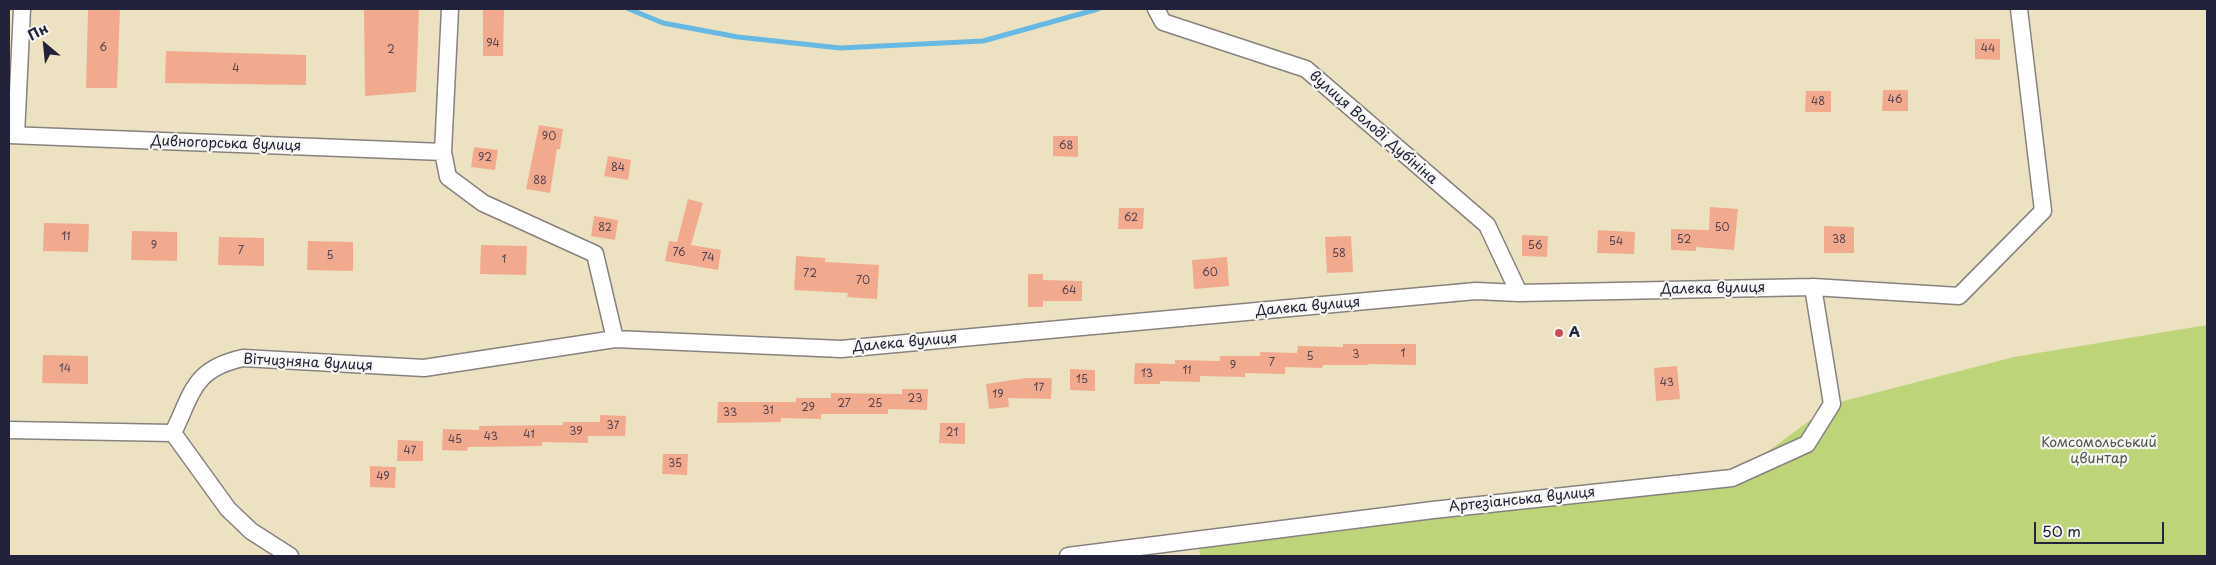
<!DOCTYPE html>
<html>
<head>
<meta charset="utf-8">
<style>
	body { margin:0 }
	#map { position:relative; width:2216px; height:565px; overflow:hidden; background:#ece2c2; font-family:"Playpen Sans",sans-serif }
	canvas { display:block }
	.frame { position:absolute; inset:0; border:10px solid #22223b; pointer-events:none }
	.north { position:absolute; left:20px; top:20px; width:50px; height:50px; -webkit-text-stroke:4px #f6f6f2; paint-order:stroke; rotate:332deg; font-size:14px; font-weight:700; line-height:20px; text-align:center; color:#22223b }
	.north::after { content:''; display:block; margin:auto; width:18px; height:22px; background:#22223b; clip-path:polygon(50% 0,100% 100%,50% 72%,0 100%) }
	.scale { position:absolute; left:2034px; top:522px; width:130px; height:22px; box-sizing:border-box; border:2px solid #22223b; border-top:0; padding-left:6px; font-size:15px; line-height:18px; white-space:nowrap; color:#22223b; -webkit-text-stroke:4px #f6f6f2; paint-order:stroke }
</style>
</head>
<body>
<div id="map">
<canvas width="2216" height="565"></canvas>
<div class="frame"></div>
<div class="north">Пн</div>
<div class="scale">50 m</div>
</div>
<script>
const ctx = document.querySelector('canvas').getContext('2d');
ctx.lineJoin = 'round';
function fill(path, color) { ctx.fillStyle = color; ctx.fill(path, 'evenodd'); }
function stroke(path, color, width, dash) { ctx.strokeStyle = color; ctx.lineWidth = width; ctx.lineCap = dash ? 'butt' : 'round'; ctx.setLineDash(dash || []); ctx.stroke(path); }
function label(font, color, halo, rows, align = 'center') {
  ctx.font = font + ' "Playpen Sans",sans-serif'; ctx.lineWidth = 4.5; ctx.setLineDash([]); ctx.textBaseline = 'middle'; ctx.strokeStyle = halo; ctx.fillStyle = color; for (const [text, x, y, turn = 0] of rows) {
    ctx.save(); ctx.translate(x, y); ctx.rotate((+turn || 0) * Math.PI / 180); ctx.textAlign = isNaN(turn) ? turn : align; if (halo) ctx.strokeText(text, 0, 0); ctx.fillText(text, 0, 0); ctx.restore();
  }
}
fill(new Path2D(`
	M2207,325V556H1200L1198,539L1732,478L1832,404L2014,357Z`), '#bdd478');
stroke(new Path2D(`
	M629,9L663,23L738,37L840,48L983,41L1098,9`), '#67b9e3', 5);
fill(new Path2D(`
	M88,9H120L117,88H86Z
	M364,9H419L416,92L365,96Z
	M483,9H504L503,56H483Z
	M1975,39H2000V60L1975,59Z
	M166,51L306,55V85L165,83Z
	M1883,90H1908V111H1882Z
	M1806,91H1831V112H1805Z
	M539,125L563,129L560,149H557L550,193L526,189Z
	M1053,136H1078V157L1053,156Z
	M474,147L498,150L495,170L471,167Z
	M608,156L631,160L628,180L604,176Z
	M688,199L703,203L691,245L721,250L718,270L665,261L669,241L677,242Z
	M1710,207L1738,209L1734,250L1696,247V251L1671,250V229L1709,230Z
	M1119,208H1144L1143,229H1118Z
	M594,216L618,220L615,240L591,236Z
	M44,223L89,224L88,252L43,251Z
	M1824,226L1854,227V253H1824Z
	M1598,230L1635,232L1634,254L1597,253Z
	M132,231L177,232V261L131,260Z
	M1522,235L1548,236L1547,257L1522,256Z
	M1351,236L1353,272L1327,273L1325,237Z
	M219,237L264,238V266L218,265Z
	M308,241L353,242V271L307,270Z
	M481,245L527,246L526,275L480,274Z
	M796,256L825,258V262L879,265L877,299L847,297L848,293L794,290Z
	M1227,257L1229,286L1194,289L1192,260Z
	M1028,274H1043V280L1082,281V301H1043V307H1028Z
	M1343,344H1416V365L1368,364V365H1323L1322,368L1285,367V374L1245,373V377L1200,376V382L1160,381V384H1134L1135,363L1175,364V360L1220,361V356H1260V352L1297,353L1298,346L1343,347Z
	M43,355L88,356V384L42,383Z
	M1677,366L1680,399L1656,401L1654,368Z
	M1070,369L1095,370V391L1070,390Z
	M1026,378H1052L1051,399L1008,398L1009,407L989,409L986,384Z
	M902,389H928L927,410L888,409V414H821V419L781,418V422L717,423L718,402H796V398H831V393L902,394Z
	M600,415L626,416L625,436H588V443L542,442V446L468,447L467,451L442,450L443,429L479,430V426L563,425V422H600Z
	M940,423H965V444L939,443Z
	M398,440L423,441V461H397Z
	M663,454H688L687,475L662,474Z
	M370,466L396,467L395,488L370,487Z`), '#f2aa8e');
const minor = new Path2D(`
	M450,9L443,152L448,177L483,203L595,254L615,339
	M1156,9L1163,22L1306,69L1487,225L1519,293
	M9,135L443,152
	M16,135L22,9
	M9,430L173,433
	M173,433C193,392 193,369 243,358L424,368L615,339L841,349L1476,291L1519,293L1813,287L1959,296L2043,211L2019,9
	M173,433L228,509L251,531L290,556
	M1068,556L1433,510L1732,478L1807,444L1832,404L1813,287`);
stroke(minor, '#87827e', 19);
stroke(minor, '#fff', 16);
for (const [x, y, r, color] of [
	[1559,333,5,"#d1495b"]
]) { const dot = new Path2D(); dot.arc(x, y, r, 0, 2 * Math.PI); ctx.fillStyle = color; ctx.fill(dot); stroke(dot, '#f6f6f2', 2); }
label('11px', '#564450', null, [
	["94",493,44],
	["6",103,48],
	["44",1988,49],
	["2",391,50],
	["4",236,69],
	["46",1895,100],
	["48",1818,102],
	["90",549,137],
	["68",1066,146],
	["92",485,158],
	["84",618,168],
	["88",540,181],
	["62",1131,218],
	["82",605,228],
	["50",1722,228],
	["11",66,237],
	["52",1684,240],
	["38",1839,240],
	["54",1616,242],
	["9",154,246],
	["56",1535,246],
	["7",241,251],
	["76",679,253],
	["58",1339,254],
	["5",330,256],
	["74",708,258],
	["1",504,260],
	["60",1210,273],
	["72",810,274],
	["70",863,281],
	["64",1069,291],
	["1",1403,354],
	["3",1356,355],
	["5",1310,357],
	["7",1272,363],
	["9",1233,366],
	["14",65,369],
	["11",1187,371],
	["13",1147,374],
	["15",1082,380],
	["43",1667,383],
	["17",1039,388],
	["19",998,395],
	["23",915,399],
	["27",844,404],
	["25",875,404],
	["29",808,408],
	["31",768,411],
	["33",730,413],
	["37",613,426],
	["39",576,432],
	["21",952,433],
	["41",529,435],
	["43",491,437],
	["45",455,440],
	["47",410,451],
	["35",675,464],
	["49",383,477]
]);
label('14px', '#22223b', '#f6f6f2', [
	["вулиця Володі Дубініна",1373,128,41],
	["Дивногорська вулиця",226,144,2],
	["Далека вулиця",1713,289,-1],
	["Далека вулиця",1308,307,-5],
	["Далека вулиця",905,343,-5],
	["Вітчизняна вулиця",308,363,3],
	["Артезіанська вулиця",1522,500,-6]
]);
label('bold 14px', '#22223b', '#f6f6f2', [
	["А",1569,333]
], 'left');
label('14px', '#50574d', '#f6f6f2', [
	["Комсомольський",2099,443],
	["цвинтар",2099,459]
]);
</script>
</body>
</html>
